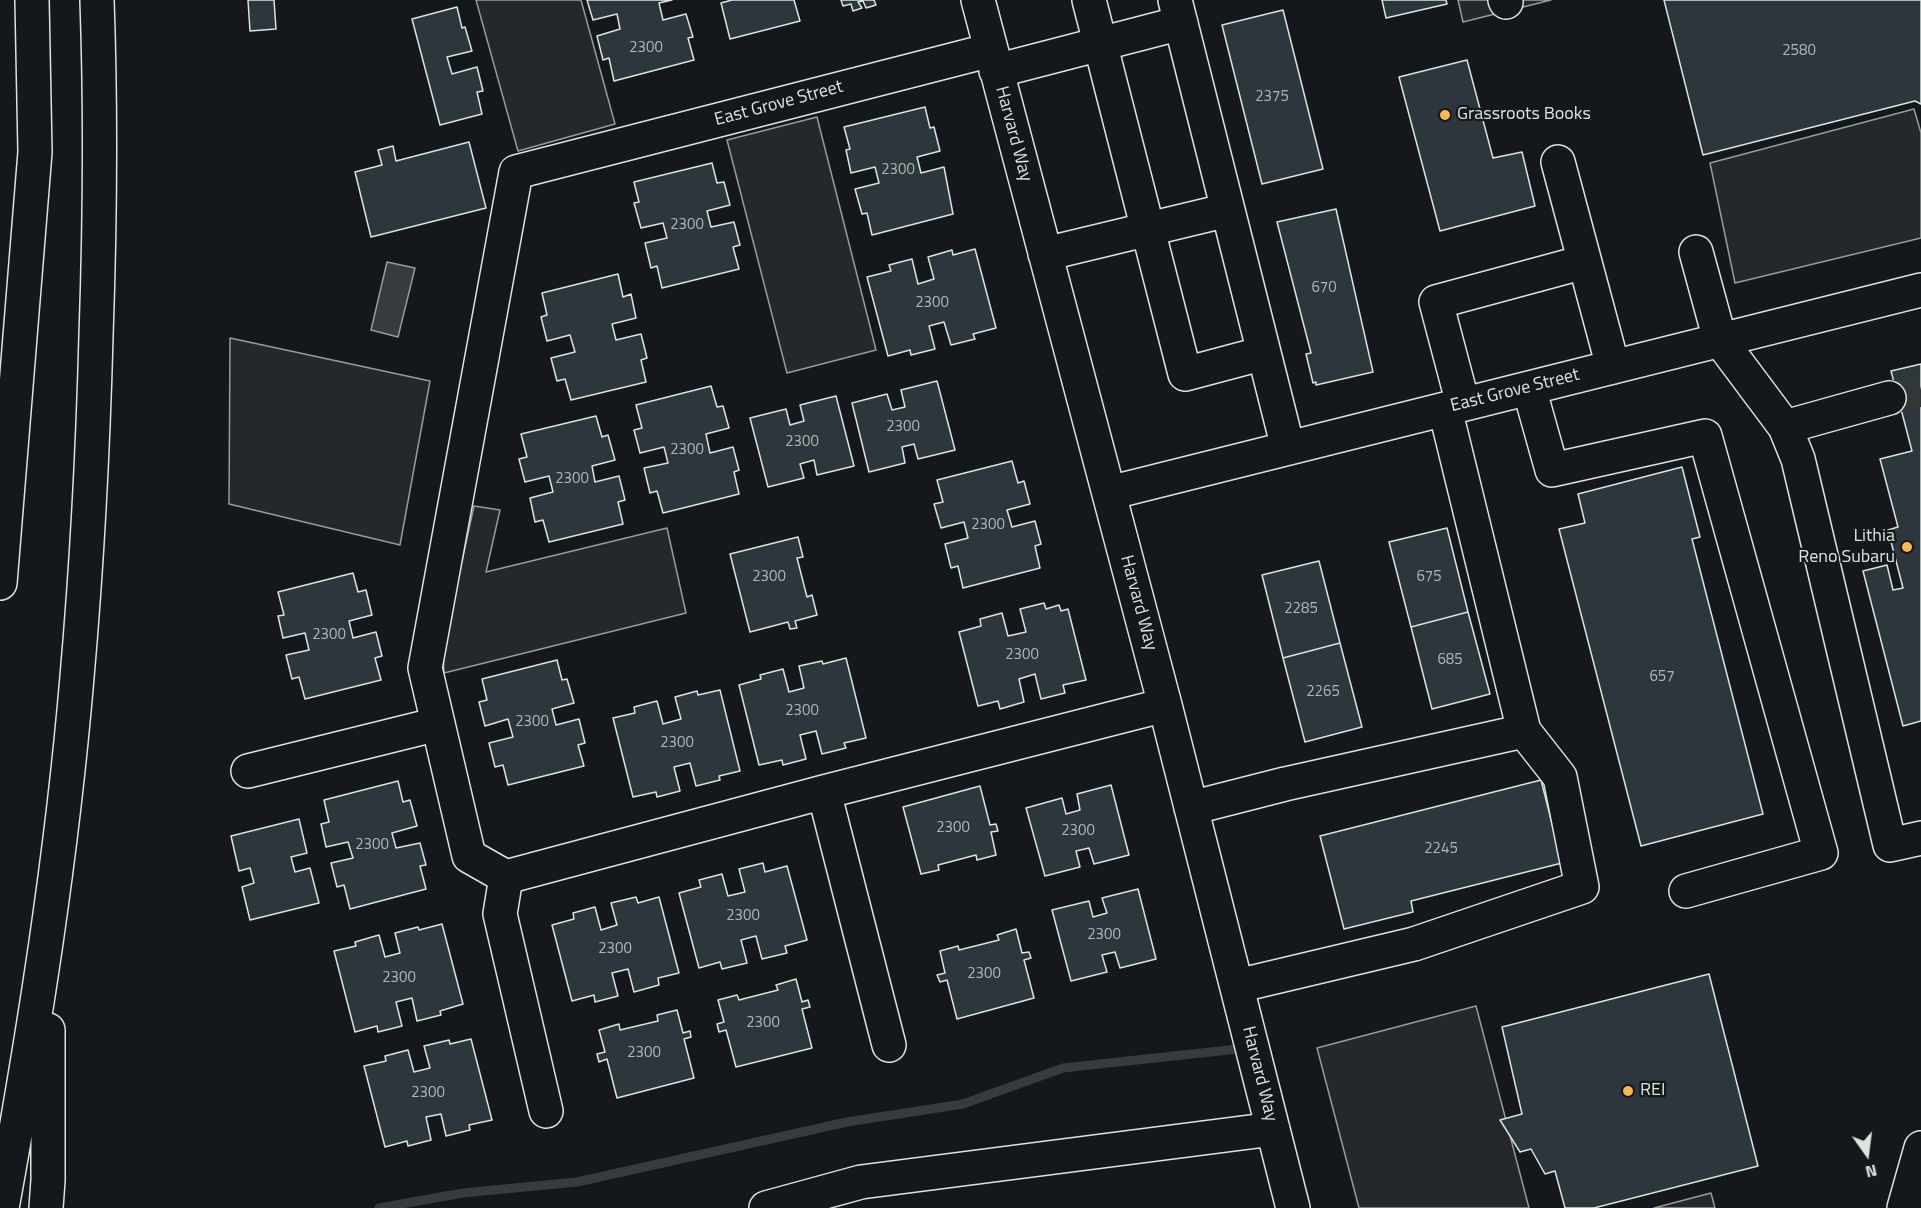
<!DOCTYPE html>
<html>
<head>
<meta charset="utf-8">
<style>
	body { margin:0 }
	#map { position:relative; width:1921px; height:1208px; overflow:hidden; background:#14181c; font-family:"Titillium Web",sans-serif }
	canvas { display:block }
	.north { position:absolute; left:1837px; top:1124px; width:60px; height:60px; -webkit-text-stroke:4px #14181c; paint-order:stroke; rotate:166deg; font-size:16px; font-weight:700; line-height:24px; text-align:center; color:#d8e6dc }
	.north::after { content:''; display:block; margin:auto; width:21px; height:27px; background:#d8e6dc; clip-path:polygon(50% 0,100% 100%,50% 72%,0 100%) }
</style>
</head>
<body>
<div id="map">
<canvas width="1921" height="1208"></canvas>
<div class="north">N</div>
</div>
<script>
const ctx = document.querySelector('canvas').getContext('2d');
ctx.lineJoin = 'round';
function fill(path, color) { ctx.fillStyle = color; ctx.fill(path, 'evenodd'); }
function stroke(path, color, width, dash) { ctx.strokeStyle = color; ctx.lineWidth = width; ctx.lineCap = dash ? 'butt' : 'round'; ctx.setLineDash(dash || []); ctx.stroke(path); }
function label(font, color, halo, rows, align = 'center') {
  ctx.font = font + ' "Titillium Web",sans-serif'; ctx.lineWidth = 4.5; ctx.setLineDash([]); ctx.textBaseline = 'middle'; ctx.strokeStyle = halo; ctx.fillStyle = color; for (const [text, x, y, turn = 0] of rows) {
    ctx.save(); ctx.translate(x, y); ctx.rotate((+turn || 0) * Math.PI / 180); ctx.textAlign = isNaN(turn) ? turn : align; if (halo) ctx.strokeText(text, 0, 0); ctx.fillText(text, 0, 0); ctx.restore();
  }
}
const parking = new Path2D(`
	M476,0H581L615,124L518,151Z
	M1458,0H1551L1463,22Z
	M1914,109L1921,133V238L1735,283L1710,163Z
	M817,117L876,350L787,373L727,140Z
	M230,338L430,381L400,545L229,504Z
	M474,506L500,510L486,572L667,528L686,613L444,673L443,648Z
	M1476,1006L1529,1208H1359L1317,1048Z
	M1711,1193L1715,1208H1654Z`);
fill(parking, '#24282b');
stroke(parking, '#939e99', 1.5);
const water = new Path2D(`
	M387,262L415,268L398,337L371,330Z`);
fill(water, '#363b3e');
stroke(water, '#939e99', 1.5);
stroke(new Path2D(`
	M379,1208L463,1193L577,1182L847,1122L963,1104L1063,1068L1238,1049`), '#363b3e', 9);
const building = new Path2D(`
	M248,0H274L276,29L250,31Z
	M587,0H672L659,3L663,20L686,14L693,37L688,38L694,60L614,81L609,58L603,60L597,36L620,29L617,14L593,20Z
	M732,0H794L800,21L730,39L721,3Z
	M841,0H874L876,5L866,8L863,1L858,2L862,8L853,11L851,4L843,6Z
	M1382,0H1446L1447,4L1386,18Z
	M1664,0H1921V104L1915,101L1703,155Z
	M457,7L462,28L465,27L472,51L447,57L452,74L477,67L483,91L477,92L482,114L440,125L412,19Z
	M1283,10L1323,169L1262,184L1222,25Z
	M1467,60L1493,158L1522,152L1535,206L1440,231L1399,77Z
	M925,107L930,128L934,127L940,151L917,157L921,173L944,167L953,214L872,235L867,213L862,214L855,189L879,183L875,167L851,173L846,150L850,149L844,127Z
	M469,142L486,208L371,237L355,172L382,165L378,150L393,146L396,161Z
	M712,163L717,183L724,182L730,205L707,211L711,227L734,222L740,245L733,247L739,269L662,288L657,266L651,268L645,243L667,238L663,223L641,228L634,203L639,202L634,182Z
	M1336,209L1373,372L1316,385V382L1313,383L1306,354L1311,353L1277,222Z
	M975,249L996,328L973,334L975,339L951,345L944,322L929,326L935,349L911,355L910,350L888,356L867,277L891,271L889,265L912,259L918,284L934,279L928,257L952,250L953,255Z
	M618,274L623,297L631,294L636,318L612,324L616,340L641,334L647,358L641,360L646,382L571,400L565,379L557,381L551,358L575,352L570,335L547,341L541,317L547,315L542,293Z
	M1921,364V721L1903,726L1863,571L1887,565L1893,590L1903,588L1888,530L1898,527L1880,459L1912,451L1891,371Z
	M937,381L955,450L918,459L914,444L902,447L905,463L869,472L852,403L887,394L892,410L905,407L901,390Z
	M711,386L717,407L723,406L729,428L706,434L710,453L733,447L739,470L734,472L739,494L663,513L657,491L650,493L644,468L668,463L664,447L640,453L634,430L642,428L636,405Z
	M836,396L854,466L817,475L814,460L800,464L804,478L768,487L750,418L786,409L790,425L804,421L800,405Z
	M596,416L602,437L608,435L615,460L592,466L595,482L619,476L625,500L618,502L623,524L549,542L543,520L535,522L530,498L553,492L549,476L525,482L519,459L527,457L521,434Z
	M1012,461L1018,483L1024,481L1030,504L1007,510L1012,527L1035,521L1041,544L1035,546L1040,568L963,588L958,566L951,568L945,544L968,538L964,522L941,528L934,504L943,502L937,480Z
	M1682,467L1700,537L1692,539L1763,814L1641,846L1559,529L1585,523L1578,494Z
	M1447,528L1468,612L1411,627L1389,542Z
	M798,537L803,557L797,558L807,597L812,595L817,615L795,621L797,628L790,629L788,622L750,632L730,554Z
	M1319,561L1340,643L1283,658L1262,575Z
	M353,573L358,592L366,590L372,615L349,621L353,638L376,632L382,656L375,658L381,680L305,699L299,677L292,679L286,655L309,650L305,633L283,638L278,616L284,615L278,592Z
	M1044,603L1046,609L1059,605L1061,611L1068,609L1086,680L1063,685L1065,693L1041,699L1035,674L1019,679L1024,702L1000,709L998,701L978,706L959,632L981,626L980,619L1002,613L1008,636L1026,632L1020,609Z
	M1468,612L1490,694L1432,709L1411,627Z
	M1340,643L1362,727L1305,742L1283,658Z
	M846,658L866,738L844,743L846,748L822,754L816,731L800,735L806,759L783,765L782,760L759,765L739,685L761,679L760,675L783,669L789,692L804,688L799,666L822,661L823,664Z
	M557,660L562,680L567,679L574,703L552,709L556,725L579,719L585,743L578,745L584,766L508,785L503,765L495,767L489,743L513,737L508,719L485,726L479,702L487,700L482,679Z
	M720,690L740,771L719,776L720,780L696,786L690,763L674,767L680,791L657,797L656,792L633,797L613,718L635,713L634,707L657,701L663,724L681,719L675,697L697,691L698,695Z
	M1541,780L1562,863L1411,901L1413,912L1344,929L1320,836Z
	M398,781L403,802L410,800L417,826L392,833L396,848L420,843L426,865L420,866L426,889L350,909L344,885L337,887L331,863L353,858L348,842L326,847L321,824L329,822L324,800Z
	M1111,785L1129,855L1094,864L1089,848L1076,851L1080,867L1045,876L1026,808L1062,798L1066,814L1080,810L1077,794Z
	M980,786L990,825L996,824L998,831L991,832L996,855L977,860L976,855L938,865L939,870L921,874L903,807Z
	M299,819L307,853L291,857L295,872L310,868L319,903L250,920L242,887L254,883L250,868L239,871L231,836Z
	M763,863L765,872L787,866L807,940L785,946L787,953L762,959L756,936L741,940L747,963L722,969L720,962L699,968L679,893L701,887L699,880L722,874L728,896L745,892L739,869Z
	M1138,889L1156,959L1120,968L1115,952L1102,955L1107,972L1071,981L1052,910L1089,901L1093,917L1107,913L1102,898Z
	M636,897L638,903L659,897L679,973L658,978L659,985L634,992L628,969L612,973L618,996L595,1002L594,995L572,1001L552,925L574,919L573,913L595,907L601,930L617,925L611,903Z
	M442,924L463,1004L440,1011L441,1015L417,1021L412,998L396,1002L402,1026L378,1032L377,1026L355,1032L334,951L356,946L355,942L379,935L385,957L400,953L395,933L418,927L419,930Z
	M1016,929L1022,953L1029,952L1031,958L1024,960L1034,998L957,1019L947,980L940,982L937,975L945,973L940,951L958,946L959,950L999,940L997,935Z
	M1709,974L1758,1166L1594,1208H1565L1555,1171L1545,1174L1531,1149L1520,1152L1500,1120L1522,1114L1502,1027Z
	M796,979L802,1002L808,1000L810,1007L802,1009L812,1048L736,1067L726,1030L719,1032L717,1024L724,1022L718,1000L737,995L739,1000L778,990L776,985Z
	M677,1010L683,1033L690,1031L691,1037L684,1039L694,1078L617,1098L607,1059L599,1062L597,1054L605,1052L599,1030L619,1024L620,1030L658,1021L657,1015Z
	M471,1039L492,1120L469,1125L470,1130L446,1136L441,1114L426,1117L431,1140L408,1146L407,1141L385,1147L364,1066L386,1061L385,1056L408,1050L414,1072L430,1068L424,1046L449,1040L450,1044Z`);
fill(building, '#2c363c');
stroke(building, '#d8e6dc', 1.5);
stroke(new Path2D(`
	M1889,398L1921,390`), '#313739', 33, [33, 16]);
const minor = new Path2D(`
	M978,0L1165,705L1293,1208
	M1089,0L1185,374L1264,353
	M1175,0L1288,448
	M1505,0L1506,2
	M991,50L516,172L425,668L469,856L506,877L824,792L1165,705
	M996,71L1181,23
	M1558,162L1613,367
	M1696,252L1720,340L1785,427L1798,459L1890,845L1921,838
	M1045,254L1228,210
	M1529,388L1552,470L1705,436L1821,853L1686,891
	M1463,404L1436,302L1584,262
	M1785,427L1889,398
	M1109,493L1921,290
	M248,771L438,724
	M824,792L889,1045
	M1191,808L1285,784L1524,731
	M506,877L500,914L546,1111
	M1237,986L1414,944L1582,887L1560,777L1524,731L1445,409
	M766,1208L861,1182L1273,1129
	M1904,1208L1921,1148`);
const highway = new Path2D(`
	M0,583L35,152L32,0
	M2,1208C34,1032 62,855 77,677C87,563 93,449 96,336C100,224 101,112 97,0
	M46,1208L48,1180V1030`);
stroke(minor, '#d8e6dc', 36);
stroke(highway, '#d8e6dc', 36);
stroke(minor, '#14181c', 33);
stroke(highway, '#14181c', 33);
for (const [x, y, r, color] of [
	[1445,115,6,"#ffb74d"],
	[1907,547,6,"#ffb74d"],
	[1628,1091,6,"#ffb74d"]
]) { const dot = new Path2D(); dot.arc(x, y, r, 0, 2 * Math.PI); ctx.fillStyle = color; ctx.fill(dot); stroke(dot, '#14181c', 2); }
label('15px', '#adbab4', null, [
	["2300",646,48],
	["2580",1799,51],
	["2375",1272,97],
	["2300",898,170],
	["2300",687,225],
	["670",1324,288],
	["2300",932,303],
	["2300",903,427],
	["2300",802,442],
	["2300",687,450],
	["2300",572,479],
	["2300",988,525],
	["2300",769,577],
	["675",1429,577],
	["2285",1301,609],
	["2300",329,635],
	["2300",1022,655],
	["685",1450,660],
	["657",1662,677],
	["2265",1323,692],
	["2300",802,711],
	["2300",532,722],
	["2300",677,743],
	["2300",953,828],
	["2300",1078,831],
	["2300",372,845],
	["2245",1441,849],
	["2300",743,916],
	["2300",1104,935],
	["2300",615,949],
	["2300",984,974],
	["2300",399,978],
	["2300",763,1023],
	["2300",644,1053],
	["2300",428,1093]
]);
label('18px', '#d8e6dc', '#14181c', [
	["East Grove Street",779,104,-15],
	["Harvard Way",1013,134,75],
	["East Grove Street",1515,391,-14],
	["Harvard Way",1138,603,75],
	["Harvard Way",1259,1074,76]
]);
label('18px', '#d8e6dc', '#14181c', [
	["Grassroots Books",1457,115],
	["Lithia",1895,537,"right"],
	["Reno Subaru",1895,558,"right"],
	["REI",1640,1091]
], 'left');
</script>
</body>
</html>
